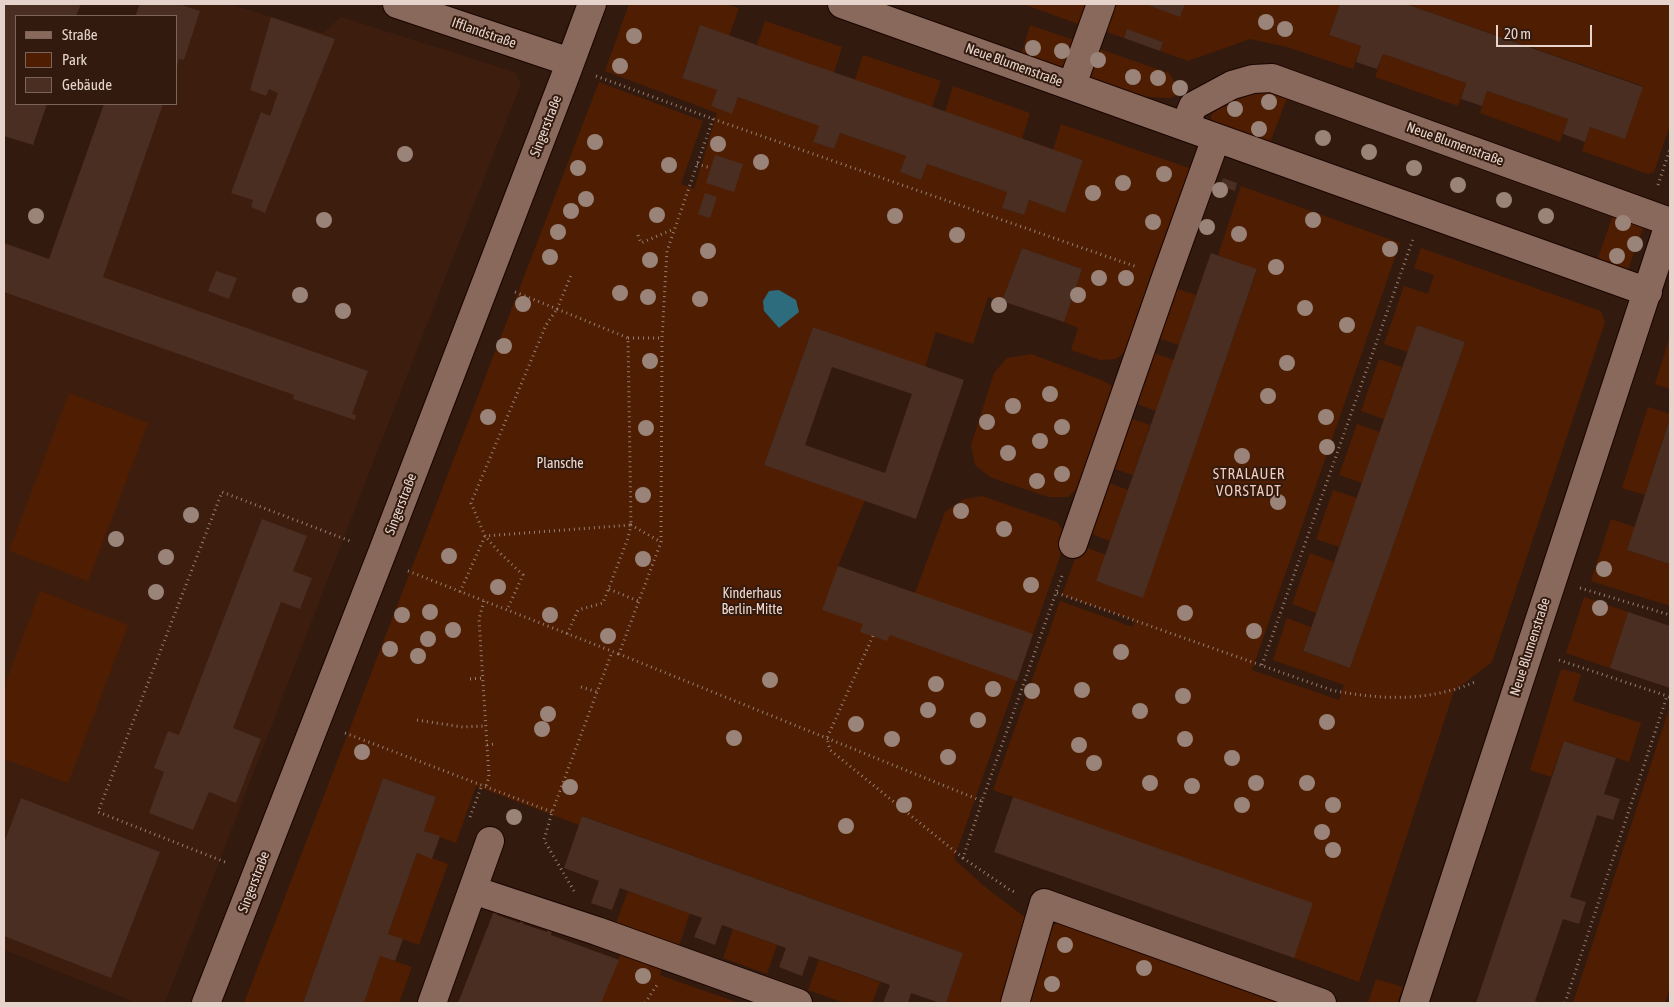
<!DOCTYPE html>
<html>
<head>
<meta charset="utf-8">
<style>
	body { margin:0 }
	#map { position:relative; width:1674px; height:1007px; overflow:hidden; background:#331a0e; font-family:"Asap Condensed",sans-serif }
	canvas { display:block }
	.frame { position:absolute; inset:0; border:5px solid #e6d4cc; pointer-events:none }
	.legend { position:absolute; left:15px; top:15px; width:162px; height:90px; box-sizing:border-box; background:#331a0e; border:1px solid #7b645a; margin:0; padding:6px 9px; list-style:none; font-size:15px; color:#e6d4cc }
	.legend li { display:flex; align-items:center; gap:10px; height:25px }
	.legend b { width:25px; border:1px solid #7b645a }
	.scale { position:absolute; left:1496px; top:25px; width:96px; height:22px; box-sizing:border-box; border:2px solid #e6d4cc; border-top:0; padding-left:6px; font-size:15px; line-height:18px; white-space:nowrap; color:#e6d4cc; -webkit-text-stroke:4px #331a0e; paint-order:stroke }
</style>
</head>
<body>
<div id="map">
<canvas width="1674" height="1007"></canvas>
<div class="frame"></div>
<ul class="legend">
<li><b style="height:6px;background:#88695b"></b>Straße</li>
<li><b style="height:14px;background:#4f1e02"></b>Park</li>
<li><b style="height:14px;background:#492e21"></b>Gebäude</li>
</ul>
<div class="scale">20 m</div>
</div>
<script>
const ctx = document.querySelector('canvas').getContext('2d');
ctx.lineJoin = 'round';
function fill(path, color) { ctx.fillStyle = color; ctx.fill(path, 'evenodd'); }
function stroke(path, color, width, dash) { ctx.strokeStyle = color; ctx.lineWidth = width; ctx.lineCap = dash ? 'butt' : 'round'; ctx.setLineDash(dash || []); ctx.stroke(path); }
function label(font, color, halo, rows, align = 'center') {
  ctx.font = font + ' "Asap Condensed",sans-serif'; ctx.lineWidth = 4; ctx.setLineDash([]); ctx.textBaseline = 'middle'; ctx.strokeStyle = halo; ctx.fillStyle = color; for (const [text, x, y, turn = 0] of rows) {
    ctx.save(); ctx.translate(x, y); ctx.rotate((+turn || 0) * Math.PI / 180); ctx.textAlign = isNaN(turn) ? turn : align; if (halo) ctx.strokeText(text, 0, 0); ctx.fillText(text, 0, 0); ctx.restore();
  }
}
fill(new Path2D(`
	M140,4H230L323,33L341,17L515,72L521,84L353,514L165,1003H137L4,950V243L49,259L104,104H176V16H135Z`), '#3d1d0d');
fill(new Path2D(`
	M629,4H726L739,8L729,36L700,26L682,77L717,90L711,106L732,113L738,97L819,126L814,142L834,149L840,133L906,156L900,172L921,180L927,164L1007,192L1002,208L1023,215L1029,200L1065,212L1083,160L1053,150L1061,124L1195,170L1133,345L1116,359L1100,360L1071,350L1078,328L1064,322L1082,269L1022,248L1002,301L988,297L973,344L936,332L925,367L813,327L764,465L865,500L838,566L915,593L945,512L964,499L982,496L1057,522L1065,533L1063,548L954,859L984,886L1026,918L1000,1003H946L963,953L583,816L579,825L476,786L456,843L424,831L436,797L383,778L303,1003H244L599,82L703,121L681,184L694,189L717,113L605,71ZM779,290L795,300L779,328L764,311Z
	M1023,4H1089L1081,25Z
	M1109,4H1145L1180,16L1185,4H1340L1329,35L1361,46L1353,69L1287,47L1250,39L1188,61L1160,51L1163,42L1127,30L1124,38L1104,31Z
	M1406,4H1670V125L1654,172L1648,174L1582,151L1590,127L1625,138L1643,86Z
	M765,21L842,47L834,73L757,45Z
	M1030,25L1169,73L1182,93L1170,98L1131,96L1021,55Z
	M1383,54L1466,83L1458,106L1375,77Z
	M863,55L941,81L932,107L855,80Z
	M953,86L1030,113L1022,139L945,112Z
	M1272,91L1288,96L1269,145L1212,124L1211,117L1213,111C1235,100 1247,92 1272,91Z
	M1487,91L1568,119L1560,142L1480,113Z
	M1241,186L1400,243L1252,670L1339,700L1344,685L1273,660L1287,618L1311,627L1303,651L1350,668L1465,342L1417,325L1408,352L1384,344L1404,286L1428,294L1434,275L1414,268L1421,248L1601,311L1605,322L1492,662L1454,691L1359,982L1294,958L1013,797L993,790L1060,601L1133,627L1134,620L1062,595L1080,545L1106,555L1096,581L1143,597L1257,270L1218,255Z
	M1614,212L1645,223L1627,272L1597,261Z
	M1172,287L1196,295L1179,345L1155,337Z
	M1670,336V389L1655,384Z
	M1149,351L1174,360L1156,411L1132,402Z
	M1031,354L1099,379L1111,385L1113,399L1082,484L1068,497H1048L990,477L975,465L971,445L994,373L1007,358Z
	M1379,359L1402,367L1384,419L1361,411Z
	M69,393L148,423L88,581L9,551Z
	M1648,407L1670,414V417L1645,495L1622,488Z
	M1127,417L1150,425L1133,475L1109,467Z
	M1357,424L1380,432L1362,483L1339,475Z
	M1104,481L1128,490L1110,541L1086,532Z
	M1333,490L1357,498L1339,547L1316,539Z
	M1611,519L1635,527L1627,550L1670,564V606L1591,581Z
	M1310,553L1334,562L1316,613L1292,604Z
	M40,591L128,625L68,783L4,759V687Z
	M1584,597L1628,612L1610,668L1566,653Z
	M1561,669L1581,674L1573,701L1641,723L1629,762L1564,741L1551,777L1530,770Z
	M1670,706V987L1665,1003H1573Z
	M417,853L448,864L419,945L388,934Z
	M628,891L690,913L679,946L616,923Z
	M1069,919L1307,1003H1026L1049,927Z
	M733,929L777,945L767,974L723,958Z
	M622,950L663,965L660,975L739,1003H601Z
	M380,956L412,967L399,1003H364Z
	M819,960L880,982L872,1003H845L808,990Z
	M1376,979L1403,987L1397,1003H1368Z`), '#4f1e02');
fill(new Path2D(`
	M779,290L796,300L799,312L779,328L764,311L763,301L769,291Z`), '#2c6c7d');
fill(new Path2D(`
	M4,4H81L76,16H16V104H47L33,145L4,136Z
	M140,4H179L200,11L184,60L179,59L177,67L176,16H135Z
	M1145,4H1185L1180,17Z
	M1340,4H1406L1643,87L1625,139L1590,127L1585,142L1563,134L1568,119L1487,91L1482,106L1461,99L1466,83L1383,54L1377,69L1356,62L1361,46L1329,35Z
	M271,17L335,39L265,213L251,207L253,200L231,193L261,112L270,116L278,93L269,89L266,96L250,90Z
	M700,25L1083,160L1065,213L1029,200L1024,215L1002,208L1007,192L927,164L921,180L900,172L906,156L840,133L834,149L813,142L819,126L738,97L732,114L711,106L717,90L682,78Z
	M1127,29L1163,42L1160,51L1124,38Z
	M104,104H163L103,277L368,371L352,414L356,415L355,420L293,399L294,395L4,292V243L49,259Z
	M715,155L743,164L734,192L706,183Z
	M1223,178L1237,183L1235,191L1220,186Z
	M705,193L717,197L710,218L698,214Z
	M1022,248L1082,269L1064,322L1002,301Z
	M1211,253L1257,269L1143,598L1096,581Z
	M216,271L237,278L229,299L208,291Z
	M1417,325L1465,342L1350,668L1303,651Z
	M813,327L964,380L916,519L764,465ZM832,367L912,394L885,473L805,445Z
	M1670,418V564L1627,550Z
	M262,519L307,536L293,571L312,578L300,609L281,602L233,728L261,739L236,803L209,792L193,830L149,813L164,772L154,768L168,731L179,735Z
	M838,566L1033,634L1017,681L890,635L887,641L860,632L863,624L822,610Z
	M1628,612L1670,626V688L1610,668Z
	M1564,741L1616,758L1604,794L1620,799L1613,820L1597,815L1570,897L1586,902L1579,924L1563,919L1535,1001L1542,1003H1476Z
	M383,778L436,797L424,831L440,836L432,859L417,853L388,934L403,939L395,961L380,956L364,1003H303Z
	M1013,797L1313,903L1294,958L994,852Z
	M21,798L160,852L111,978L4,936V843Z
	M582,816L963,953L946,1003H940L911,993L908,1003H883L890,985L809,956L802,976L779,967L786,948L722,925L715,945L694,937L702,918L620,888L612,910L591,903L599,881L564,868Z
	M494,911L497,912V915L520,923L521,920L524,921L523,924L547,932V929L552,931L551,935L619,960L601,1003H458Z`), '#492e21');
const minor = new Path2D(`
	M397,4L570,62
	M842,4L1648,292
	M1072,85L1101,4
	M1185,126L1193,106L1232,85L1253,79L1272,78L1670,222
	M1073,544L1166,277L1216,138
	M473,890L597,931L798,1003
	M206,1003L382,553L566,74L592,4
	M432,1003L490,841
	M1015,1003L1044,903L1322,1003
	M1414,1003L1670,221`);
stroke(minor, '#1a0400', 30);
stroke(new Path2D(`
	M596,76L713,119L1137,267
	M713,119L667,251L662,338L661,542L619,654L982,801L1063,573
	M697,164L711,168
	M1658,185L1670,149
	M638,235L641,243L674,229
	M515,292L557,309L572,273
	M557,309L628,338L631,525L485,536L471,503L546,325Z
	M628,338H662
	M408,571L619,654
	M1580,588L1670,615
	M609,589L638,601
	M460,592L485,536L499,552L523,575L507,610
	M1057,593L1331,690C1380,700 1428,702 1475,682
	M484,601L479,619L489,777L486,786
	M567,634L578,610L603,603L628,538L631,525L661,542
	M873,636L827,738L830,750L963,858
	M1559,660L1667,696
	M1262,665L1413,239
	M470,679L483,678
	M581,687L597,692
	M417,720L463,727L485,726
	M345,733L552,812
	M487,745L495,744
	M982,801L963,858L1010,890L1017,893
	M470,817L482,785
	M225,862L98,812L222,492L350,541
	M574,891L544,840L552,812L612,652
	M645,1003L657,985
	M1565,1003L1667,696L1670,697`), '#947f75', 3, [1, 4]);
stroke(minor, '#88695b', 28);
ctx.fillStyle = '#9a8378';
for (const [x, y] of [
	[1266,22],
	[1285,29],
	[634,36],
	[1033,48],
	[1062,51],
	[1098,60],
	[620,66],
	[1133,77],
	[1158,78],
	[1180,88],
	[1269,102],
	[1235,109],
	[1259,129],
	[1323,138],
	[595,142],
	[718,144],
	[1369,152],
	[405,154],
	[761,162],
	[669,165],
	[578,168],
	[1414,168],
	[1164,174],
	[1123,183],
	[1458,185],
	[1220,190],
	[1093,193],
	[586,199],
	[1504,200],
	[571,211],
	[657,215],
	[36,216],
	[895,216],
	[1546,216],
	[324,220],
	[1313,220],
	[1153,222],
	[1623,223],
	[1207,227],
	[558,232],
	[1239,234],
	[957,235],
	[1635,244],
	[1390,249],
	[708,251],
	[1617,256],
	[550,257],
	[650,260],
	[1276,267],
	[1099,278],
	[1126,278],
	[620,293],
	[300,295],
	[1078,295],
	[648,297],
	[700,299],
	[523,304],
	[999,305],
	[1305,308],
	[343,311],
	[1347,325],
	[504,346],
	[650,361],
	[1287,363],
	[1050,394],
	[1268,396],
	[1013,406],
	[488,417],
	[1326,417],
	[987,422],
	[1062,427],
	[646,428],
	[1040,441],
	[1327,447],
	[1008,453],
	[1242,456],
	[1062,474],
	[1037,481],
	[643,495],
	[1278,502],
	[961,511],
	[191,515],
	[1004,529],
	[116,539],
	[449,556],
	[166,557],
	[643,559],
	[1604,569],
	[1031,585],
	[498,587],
	[156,592],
	[1600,608],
	[430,612],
	[1185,613],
	[402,615],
	[550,615],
	[453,630],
	[1254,631],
	[608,636],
	[428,639],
	[390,649],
	[1121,652],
	[418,656],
	[770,680],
	[936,684],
	[993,689],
	[1082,690],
	[1032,691],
	[1183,696],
	[928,710],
	[1140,711],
	[548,714],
	[978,720],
	[1327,722],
	[856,724],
	[542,729],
	[734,738],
	[892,739],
	[1185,739],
	[1079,745],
	[362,752],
	[948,757],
	[1232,758],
	[1094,763],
	[1150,783],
	[1256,783],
	[1307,783],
	[1192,786],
	[570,787],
	[904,805],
	[1242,805],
	[1333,805],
	[514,817],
	[846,826],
	[1322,832],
	[1333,850],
	[1065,945],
	[1144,968],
	[643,976],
	[1052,984]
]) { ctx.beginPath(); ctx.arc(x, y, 8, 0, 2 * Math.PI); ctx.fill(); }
label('14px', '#e6d4cc', '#331a0e', [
	["Ifflandstraße",484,33,19],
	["Neue Blumenstraße",1014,65,20],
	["Singerstraße",546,126,-69],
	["Neue Blumenstraße",1455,144,20],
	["Singerstraße",401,504,-69],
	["Neue Blumenstraße",1530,647,-72],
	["Singerstraße",254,882,-69]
]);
label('14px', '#efd9ce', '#331a0e', [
	["Plansche",560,464],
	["Kinderhaus",752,594],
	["Berlin-Mitte",752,610]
]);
ctx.letterSpacing = '1px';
label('15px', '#f1cdbd', '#331a0e', [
	["STRALAUER",1249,474],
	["VORSTADT",1249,491]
]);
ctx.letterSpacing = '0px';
</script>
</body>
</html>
